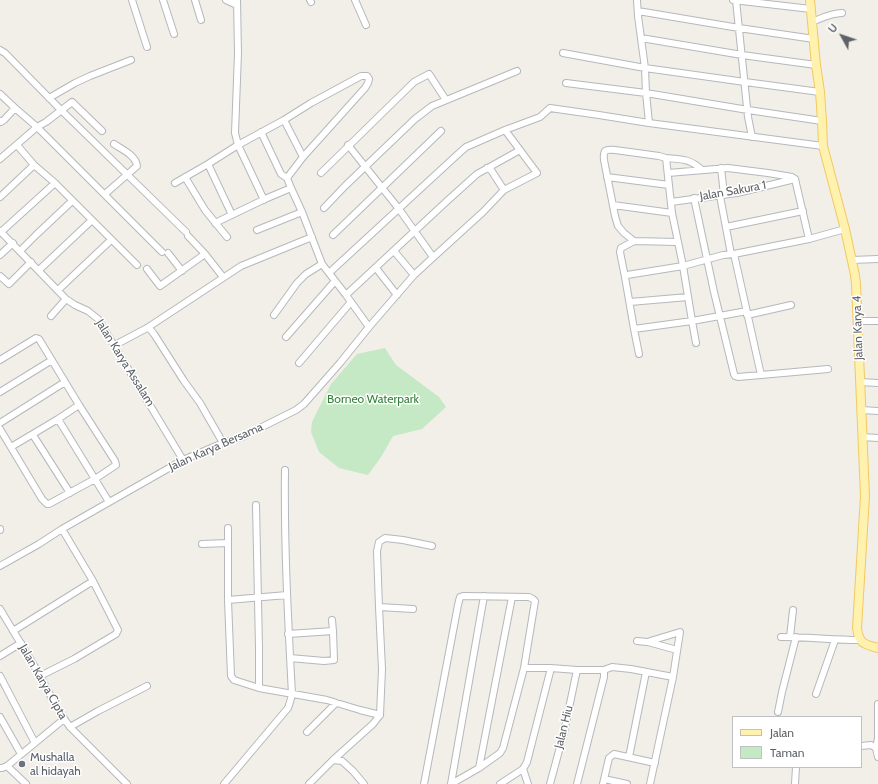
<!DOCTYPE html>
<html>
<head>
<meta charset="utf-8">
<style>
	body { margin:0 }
	#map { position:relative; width:878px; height:784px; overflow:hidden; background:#f1efe8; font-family:Cabin,sans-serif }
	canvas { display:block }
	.legend { position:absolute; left:732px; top:716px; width:130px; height:52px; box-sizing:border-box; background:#fff; border:1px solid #bfc1c3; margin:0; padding:5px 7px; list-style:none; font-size:12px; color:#5f6368 }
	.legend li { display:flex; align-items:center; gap:8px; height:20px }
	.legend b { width:20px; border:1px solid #bfc1c3 }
	.north { position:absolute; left:822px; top:16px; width:40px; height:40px; -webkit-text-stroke:3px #fff; paint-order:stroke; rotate:310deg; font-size:11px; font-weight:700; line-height:16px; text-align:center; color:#5f6368 }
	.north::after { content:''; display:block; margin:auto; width:14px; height:18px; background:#5f6368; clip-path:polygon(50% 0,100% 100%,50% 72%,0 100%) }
</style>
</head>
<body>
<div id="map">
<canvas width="878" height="784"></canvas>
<ul class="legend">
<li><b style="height:5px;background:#fff2af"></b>Jalan</li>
<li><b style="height:11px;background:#c5e8c5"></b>Taman</li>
</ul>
<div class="north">U</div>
</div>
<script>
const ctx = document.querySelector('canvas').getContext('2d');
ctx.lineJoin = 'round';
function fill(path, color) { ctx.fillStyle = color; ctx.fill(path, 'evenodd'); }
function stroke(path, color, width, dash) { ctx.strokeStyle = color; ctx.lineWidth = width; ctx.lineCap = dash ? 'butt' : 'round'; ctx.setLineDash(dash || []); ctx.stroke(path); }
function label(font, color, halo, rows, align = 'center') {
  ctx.font = font + ' Cabin,sans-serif'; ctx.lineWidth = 3; ctx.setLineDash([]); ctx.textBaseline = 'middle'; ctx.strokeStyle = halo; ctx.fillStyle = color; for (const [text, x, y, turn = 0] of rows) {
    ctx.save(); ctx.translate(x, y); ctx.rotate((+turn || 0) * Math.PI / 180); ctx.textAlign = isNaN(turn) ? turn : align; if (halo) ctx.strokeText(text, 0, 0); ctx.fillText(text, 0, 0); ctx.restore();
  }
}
fill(new Path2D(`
	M385,348L396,365L439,397L446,407L422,429L393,436L381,457L368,475L339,468L319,452L311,432L312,422L331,384L357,354Z`), '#c5e8c5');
const minor = new Path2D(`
	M132,0L147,47
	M163,0L174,34
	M195,0L201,20
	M226,0L237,5
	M237,0L238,53L235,133L238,145L264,200
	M310,0L311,2
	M355,0L366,25
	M637,0L638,16L645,68L646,93L649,123
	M733,0L811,9
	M736,0L748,117L752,137
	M638,11L739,28L814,39
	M812,22C822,18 831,13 842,13
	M641,38L742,55L816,65
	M0,50L5,53L61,110L186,232
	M563,53L645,68L745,82L820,92
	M566,83L646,93L748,110L822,121
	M0,94L15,108L37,127L162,252
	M49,98L75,83L90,76L131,60
	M284,120L303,157
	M0,121L1,122L4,120L15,108
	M261,132L281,174L287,178L291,188
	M17,145L34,165L55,183L137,265
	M348,145L399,209L433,257
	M666,158C682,159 690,159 702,170
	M0,159L37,127L46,122L72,102L102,131
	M208,164L232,215
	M487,168L491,170L504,190
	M721,168L724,195
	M321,173L414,82L429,74L446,100
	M668,173L728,168L768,173L792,177L795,179
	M185,177L205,210L227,237
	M607,177L669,185
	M795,179L809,239
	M175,183L208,164L238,145L284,120L311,103L361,76H367L369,79L368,83L365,88L303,157L287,178
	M105,194L137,166C136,155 121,149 114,144
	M720,196L731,254
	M0,197L34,165
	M694,198L714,292L734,374L735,376L738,377L761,375
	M671,202L737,193L795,179
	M613,205L672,213
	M324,208L345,186L415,119L432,106L517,71
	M215,223L265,199L291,188L302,212L322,264L346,295L369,327
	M726,227L803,211
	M257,230L302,212
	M0,231L66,299L75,305L88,311L98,319L183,460
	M1,232L55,183
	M333,235L441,131
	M634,241L624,233L618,226L615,216L604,160C603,150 605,149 615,150L659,156L666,158L672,213L683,266L692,321L634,329L625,277L627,275L683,266L723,255L734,254
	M20,251L36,235L72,201
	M394,251L414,275
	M168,253L182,271
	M205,254L223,277
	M0,255L13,243
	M852,260L878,259
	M376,268L397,295
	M147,269L160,286L205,254L188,236
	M39,270L92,220
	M329,273L457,155L466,147L505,130L540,117L550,108L599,115L649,123L823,146
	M0,276L9,284L31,262
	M625,277L620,252L621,248L634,241L677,242
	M58,290L111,240
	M346,295L447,201L477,174L520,150
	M630,302L688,297
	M274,315L297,283L306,274L322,264
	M747,315L791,305
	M51,316L66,299
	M858,321H878
	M147,328H149L154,334L184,381L200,403L223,443
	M634,329L639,354
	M286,337L335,281
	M696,343L692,321L747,311
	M115,345L147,328L241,266L312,237
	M0,360L36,338L39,339L79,405L58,419L109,502
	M299,363L351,302
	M828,369L761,375L734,254L809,239L845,229
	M860,382L878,383
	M0,392L52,360
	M861,410L878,411
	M0,423L65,382
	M0,429L42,499L47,504H49L95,479L116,465L115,461L79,405
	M33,435L70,493
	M862,437L878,438
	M11,447L58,419
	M256,505L259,648V688
	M228,528V600L231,676L234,680L259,688L327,700L360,710L380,715L373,724L333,760
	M0,530V529
	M202,544L228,543
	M0,566L39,544L62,529L183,460L223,443L242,437L296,410L304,404L340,363L369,327L414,275L427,263L483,212L504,190L537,173L505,130
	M228,600L287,595
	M379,607L377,551L379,542L385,538L403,540L432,546
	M0,609C13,631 27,653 40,676C50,694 57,710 70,727L127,784
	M13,631L93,581
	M288,634L333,631
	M781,637C807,637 834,640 860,640
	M790,637L793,610
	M637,641L647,642L680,632L673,677
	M648,642L677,650
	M0,656L21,643
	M290,658L324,661L334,660L333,631L332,620
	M524,668H551L577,670H604V677L577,784
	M604,670L612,667L631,669L673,677L650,784
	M0,676L35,743
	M40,676L74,659L116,634L118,630L93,581L62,529
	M816,694L835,640
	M778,712L782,692L796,637
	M380,715L382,669L379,607L413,609
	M0,717L21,754
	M70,727L98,711L147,686
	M307,732L336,703
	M861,746L871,745L876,748L878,757
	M876,748L878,738V704
	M629,757L646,672
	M7,766L26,784
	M0,768H2L7,766L41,738L64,719
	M523,769L528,784
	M604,779L627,784
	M224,784L288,708L290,702L292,694C288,620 284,545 285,470
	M309,784L333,760L342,761L353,771L364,784
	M424,784L458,605L460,597L463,596L529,597L533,599L535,601L524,668L503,748L500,753L479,768
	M451,784L479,768L512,597
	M451,784L458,744L484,596
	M500,784L523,769L527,762L551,668
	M550,784L564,732L577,670
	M603,784L609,758L614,754L655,763
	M795,784L796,767`);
const major = new Path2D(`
	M810,0L816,65L820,92L822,121L823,146L845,229L855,275L856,284L865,496L857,628C859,644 864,644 878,648`);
stroke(minor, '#b5b8bc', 8);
stroke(major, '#f2c960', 10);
stroke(minor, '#fff', 6);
stroke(major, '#fff2af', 8);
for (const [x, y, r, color] of [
	[22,764,4,"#6b7280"]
]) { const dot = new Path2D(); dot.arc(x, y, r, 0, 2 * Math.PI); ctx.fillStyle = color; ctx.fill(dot); stroke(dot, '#fff', 1.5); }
label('12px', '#5f6368', '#fff', [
	["Jalan Sakura 1",733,191,-10],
	["Jalan Karya 4",858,328,-92],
	["Jalan Karya Assalam",125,363,58],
	["Jalan Karya Bersama",216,447,-24],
	["Jalan Karya Cipta",43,682,60],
	["Jalan Hiu",564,727,-76]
]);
label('12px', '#348238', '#fff', [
	["Borneo Waterpark",373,399]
]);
label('12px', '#5b616d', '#fff', [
	["Mushalla",30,757],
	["al hidayah",30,771]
], 'left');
</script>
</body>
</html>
